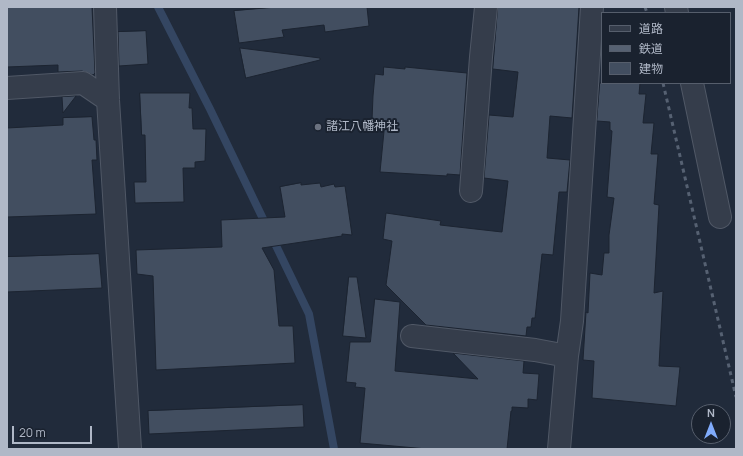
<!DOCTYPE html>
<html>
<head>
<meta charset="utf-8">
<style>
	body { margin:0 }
	#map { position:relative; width:743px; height:456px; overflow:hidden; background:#212b3b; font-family:Manrope,"Noto Sans JP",sans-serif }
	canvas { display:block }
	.frame { position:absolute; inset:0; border:8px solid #b0b8c7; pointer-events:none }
	.legend { position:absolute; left:601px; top:12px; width:130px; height:72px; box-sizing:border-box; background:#1a222f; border:1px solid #565e6c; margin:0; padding:5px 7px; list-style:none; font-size:12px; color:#b0b8c7 }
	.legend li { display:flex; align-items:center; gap:8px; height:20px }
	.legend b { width:20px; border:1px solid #565e6c }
	.north { position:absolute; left:691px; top:404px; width:40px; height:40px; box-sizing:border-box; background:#1a222f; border:1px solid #565e6c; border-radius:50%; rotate:0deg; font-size:11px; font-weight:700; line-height:16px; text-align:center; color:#b0b8c7 }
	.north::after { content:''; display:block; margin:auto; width:14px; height:18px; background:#80abfb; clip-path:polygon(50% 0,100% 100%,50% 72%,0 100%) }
	.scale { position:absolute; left:12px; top:426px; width:80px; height:18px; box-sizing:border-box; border:2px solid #b0b8c7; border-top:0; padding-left:5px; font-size:12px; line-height:14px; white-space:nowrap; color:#b0b8c7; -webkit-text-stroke:3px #1a222f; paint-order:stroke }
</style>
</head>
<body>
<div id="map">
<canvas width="743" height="456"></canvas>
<div class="frame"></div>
<ul class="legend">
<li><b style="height:5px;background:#353d4b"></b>道路</li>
<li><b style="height:5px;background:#566172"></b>鉄道</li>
<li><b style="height:11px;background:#424e60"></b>建物</li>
</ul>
<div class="north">N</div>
<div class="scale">20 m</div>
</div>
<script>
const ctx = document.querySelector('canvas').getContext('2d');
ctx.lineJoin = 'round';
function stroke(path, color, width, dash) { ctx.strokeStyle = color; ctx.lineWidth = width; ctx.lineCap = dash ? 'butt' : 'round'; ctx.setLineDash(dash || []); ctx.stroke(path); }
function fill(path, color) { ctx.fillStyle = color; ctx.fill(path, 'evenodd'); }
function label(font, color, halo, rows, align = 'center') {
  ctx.font = font + ' Manrope,"Noto Sans JP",sans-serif'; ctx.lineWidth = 4; ctx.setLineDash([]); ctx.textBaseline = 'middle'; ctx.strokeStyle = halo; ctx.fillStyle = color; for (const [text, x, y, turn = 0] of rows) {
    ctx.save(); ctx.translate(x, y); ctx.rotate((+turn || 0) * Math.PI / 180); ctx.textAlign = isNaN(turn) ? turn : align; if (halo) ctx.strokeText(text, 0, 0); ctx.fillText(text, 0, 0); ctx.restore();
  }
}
stroke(new Path2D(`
	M158,7L210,109L309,314L334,449`), '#344662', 8);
const building = new Path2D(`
	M7,7H92L95,73L93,75L82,71L58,72V65L7,67Z
	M277,7H367L369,26L325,32L324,25L282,30L284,37L239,43L234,11Z
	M498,7H579L572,118L550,116L547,158L570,160L567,192H559L553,255L542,254L535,318H532L531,327H527L526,336L426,325L386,285L392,241L383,239L386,213L441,221L440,225L502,232L508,181L484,178L489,115L513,117L518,72L493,69Z
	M146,31L148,64L119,66L118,32Z
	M240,48L320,58V60L246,78Z
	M384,67L405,69V67L467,73L460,175L447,174V176L380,172L385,121L372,120L373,96L375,74L383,75Z
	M600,83H640L639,94H646L643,123H654L651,154H658L654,204L659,205L654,293L663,291L659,366L680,367L676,406L592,398L594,361L583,360L586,312L588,313L590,273L602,275L604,253H609V235L614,198L607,197L612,131L610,130V122L597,121Z
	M140,93H190L189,108H192L193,129H206L205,161L195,162V168H183L184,202L135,203L134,182H146L145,135H142Z
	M76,96L63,113L62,97Z
	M92,117L94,140H96L97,160H92L96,214L7,217V128L63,125V118Z
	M301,183V185L320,183L321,187L334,184L335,187L345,186L352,235L342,234V236L262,248L274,270L279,326H293L295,363L156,370L153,276L137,274L136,250L222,247L221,220L285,217L280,187Z
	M99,254L102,288L7,292V257Z
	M349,277H357L366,338L343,336Z
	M375,299L400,302L395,371L478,379L453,353L524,361L523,373L539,374L537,400L528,399V408L512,407V411H511L507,449H427L360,443L365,388L355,387L356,383L346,382L350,342H370Z
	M303,405L304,427L149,434L148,411Z`);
fill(building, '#424e60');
stroke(building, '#1c2431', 1);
const street = new Path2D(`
	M105,7L108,100L130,449
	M676,7L677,13
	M692,83L720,217
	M7,88L83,83L108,100
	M471,191L481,57L486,7
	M412,336L535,350L567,356
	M559,449L567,356L572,321L592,7`);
stroke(street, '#505866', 24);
stroke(street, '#353d4b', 22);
stroke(new Path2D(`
	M645,7L647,13
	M663,83L736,397`), '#566172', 3, [4, 4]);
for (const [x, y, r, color] of [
	[318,127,4,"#6b7280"]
]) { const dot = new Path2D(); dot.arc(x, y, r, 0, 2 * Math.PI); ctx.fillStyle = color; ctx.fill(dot); stroke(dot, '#1a222f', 1.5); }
label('12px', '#b0b8c7', '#1a222f', [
	["諸江八幡神社",326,127]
], 'left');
</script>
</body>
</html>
